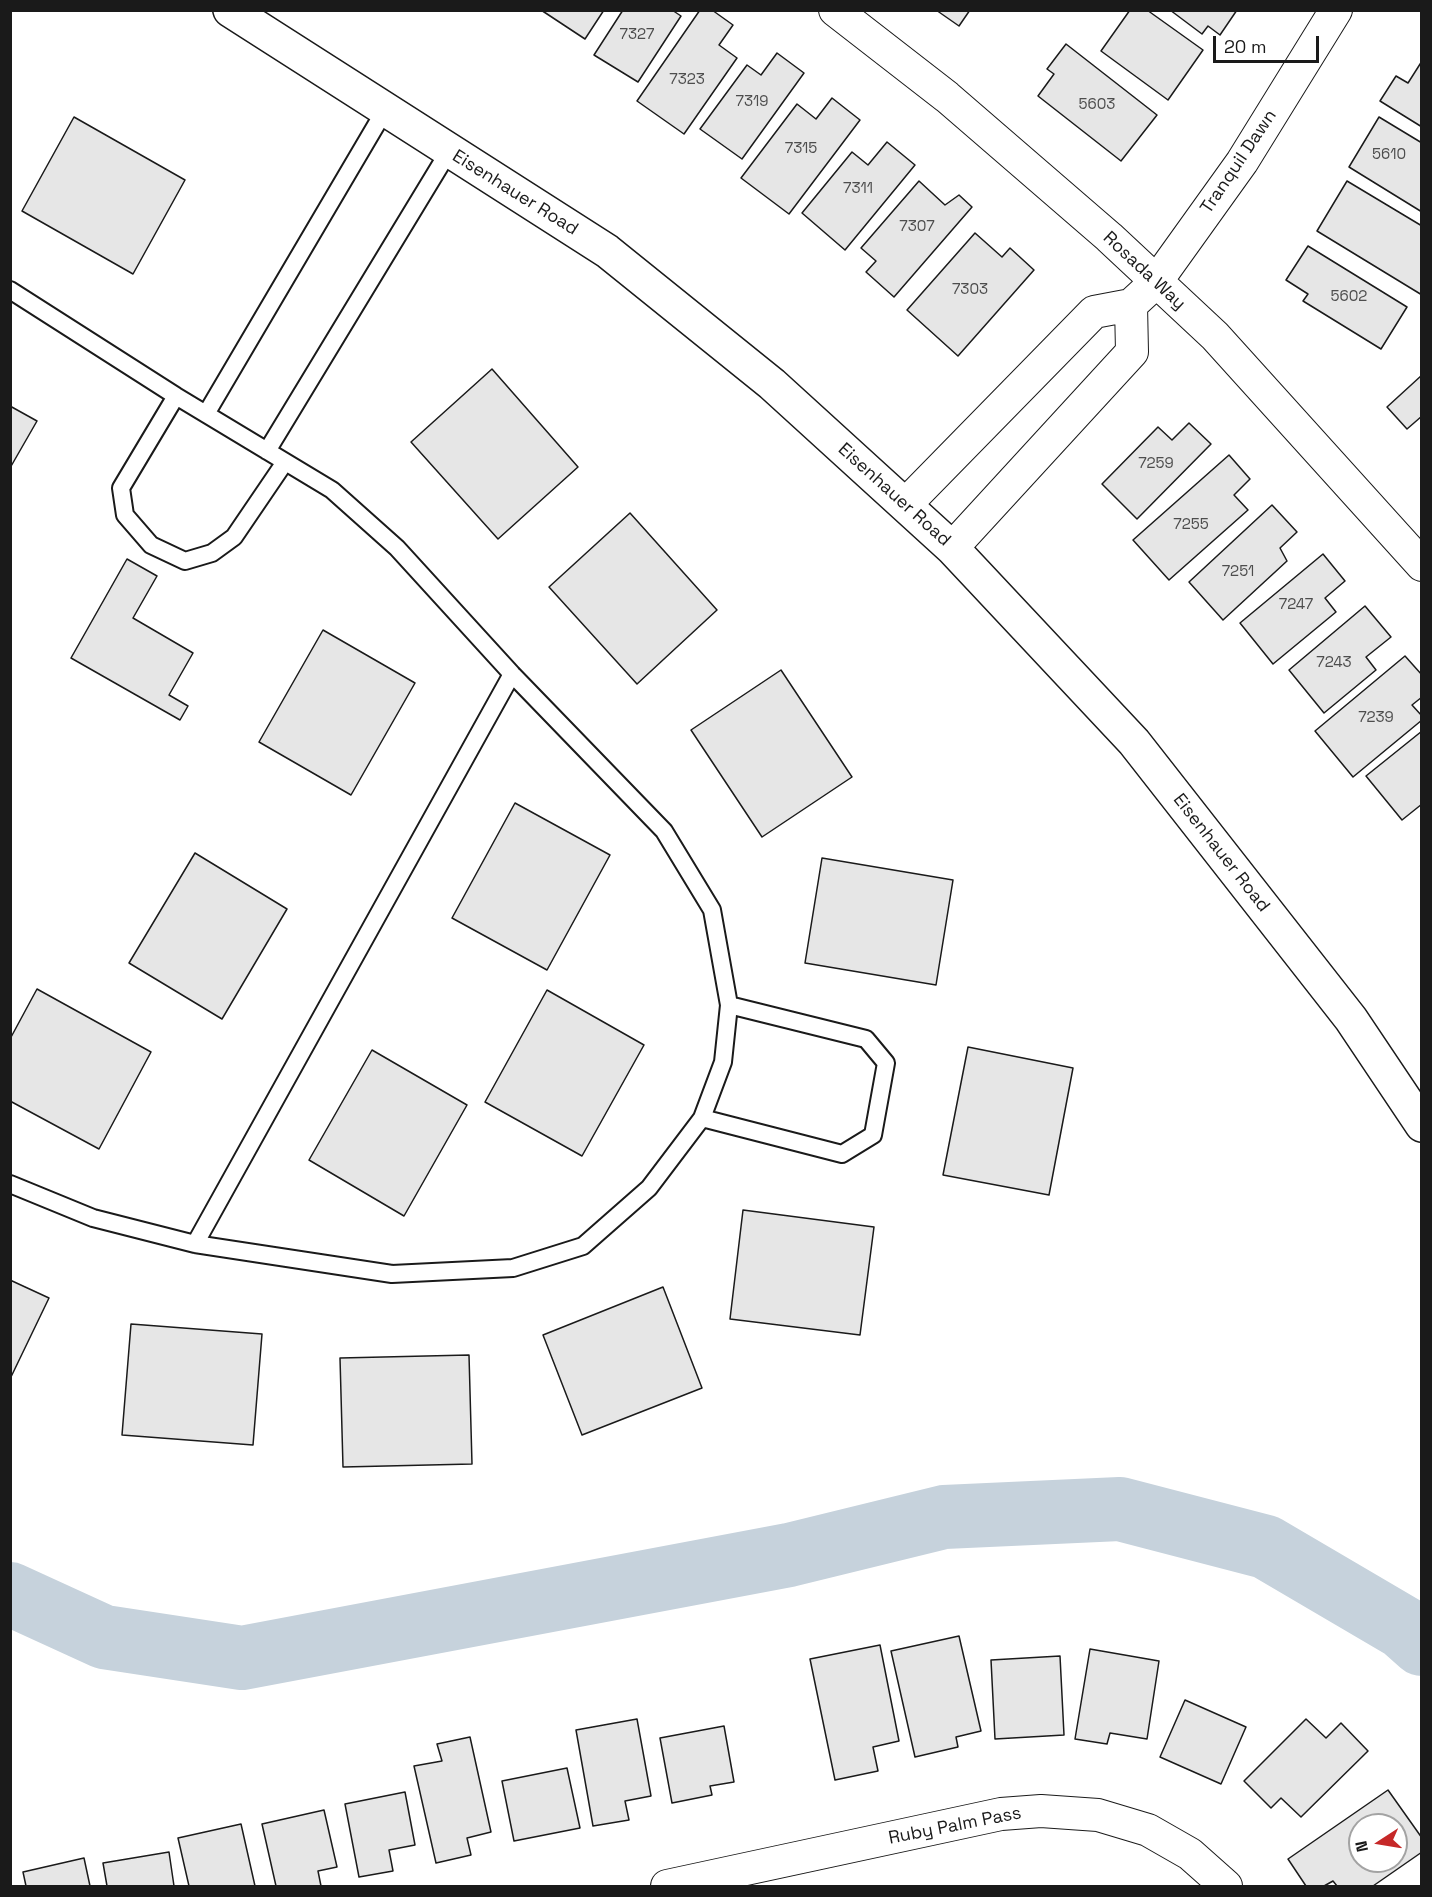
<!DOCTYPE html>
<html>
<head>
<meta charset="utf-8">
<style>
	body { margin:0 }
	#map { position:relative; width:1432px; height:1897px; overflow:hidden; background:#fff; font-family:"Space Grotesk",sans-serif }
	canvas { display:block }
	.frame { position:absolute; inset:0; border:12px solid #1a1a1a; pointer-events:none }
	.north { position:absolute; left:1348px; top:1813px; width:60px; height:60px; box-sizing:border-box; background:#fff; border:2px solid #a3a3a3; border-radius:50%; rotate:258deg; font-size:16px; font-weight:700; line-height:24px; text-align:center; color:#1a1a1a }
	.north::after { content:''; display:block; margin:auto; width:21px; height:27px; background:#c62828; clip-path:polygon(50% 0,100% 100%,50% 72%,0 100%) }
	.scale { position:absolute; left:1213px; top:36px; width:106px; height:27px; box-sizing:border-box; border:3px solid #1a1a1a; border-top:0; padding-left:8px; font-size:18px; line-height:21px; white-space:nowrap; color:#1a1a1a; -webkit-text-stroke:4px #fff; paint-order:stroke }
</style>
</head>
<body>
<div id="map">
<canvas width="1432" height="1897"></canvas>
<div class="frame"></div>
<div class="north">N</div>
<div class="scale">20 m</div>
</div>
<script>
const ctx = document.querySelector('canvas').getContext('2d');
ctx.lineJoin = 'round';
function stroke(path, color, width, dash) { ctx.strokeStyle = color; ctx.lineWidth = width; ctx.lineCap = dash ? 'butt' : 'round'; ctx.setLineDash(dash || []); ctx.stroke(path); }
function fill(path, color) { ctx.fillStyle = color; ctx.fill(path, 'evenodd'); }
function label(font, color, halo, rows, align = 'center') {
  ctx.font = font + ' "Space Grotesk",sans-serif'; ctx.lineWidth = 4.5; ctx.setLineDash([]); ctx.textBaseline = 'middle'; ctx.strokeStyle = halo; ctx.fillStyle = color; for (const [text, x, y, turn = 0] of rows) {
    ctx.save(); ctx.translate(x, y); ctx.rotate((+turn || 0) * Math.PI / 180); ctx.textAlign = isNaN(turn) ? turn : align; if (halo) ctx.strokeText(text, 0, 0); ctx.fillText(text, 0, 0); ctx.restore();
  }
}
stroke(new Path2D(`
	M10,1594L104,1637L242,1658L789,1555L944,1517L1120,1509L1266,1547L1404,1628L1422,1644`), '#c6d2dc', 64);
const building = new Path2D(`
	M541,10H604L585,39Z
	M623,10H672L681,16L638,82L594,55Z
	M700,10H712L733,25L719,45L737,58L684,134L637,101Z
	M936,10H970L959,26Z
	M1130,10H1147L1203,50L1168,100L1101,51Z
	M1170,10H1237L1220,35L1208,26L1202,34Z
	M1066,44L1157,115L1121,161L1038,96L1054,74L1047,69Z
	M777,53L804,73L742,159L700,129L747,65L761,75Z
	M1422,61V127L1380,101L1396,76L1408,83Z
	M832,98L860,120L789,214L741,178L797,104L816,119Z
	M74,117L185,180L133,274L22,211Z
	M1379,117L1422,143V212L1349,167Z
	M887,142L915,165L845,250L802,213L852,152L868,165Z
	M919,181L945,205L959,195L972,207L894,297L866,272L876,261L861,248Z
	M1347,181L1422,226V295L1317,231Z
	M975,233L1002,257L1010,248L1034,270L958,356L907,310Z
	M1308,246L1407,307L1381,349L1303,301L1308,294L1286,280Z
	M492,369L578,467L498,539L411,442Z
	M1422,375V416L1407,429L1387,407Z
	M10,406L37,421L10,468Z
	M1189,423L1211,444L1137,519L1102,484L1158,427L1172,440Z
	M1229,455L1250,479L1234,495L1248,510L1169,580L1133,540Z
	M1272,505L1297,532L1280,548L1287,561L1223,620L1189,582Z
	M630,513L717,610L637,684L549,587Z
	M1323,554L1345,581L1325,598L1336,612L1273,664L1240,623Z
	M127,559L157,576L133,618L193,653L169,695L188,706L180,720L71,658Z
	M1365,606L1391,637L1366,657L1376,670L1324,713L1289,670Z
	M323,630L415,683L351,795L259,742Z
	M1405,656L1422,675V697L1412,705L1422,716V720L1353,777L1315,731Z
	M781,670L852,777L762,837L691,730Z
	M1422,731V804L1402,820L1366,776Z
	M515,803L610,855L547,970L452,918Z
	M195,853L287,909L222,1019L129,963Z
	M822,858L953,880L936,985L805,963Z
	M37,989L151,1052L99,1149L10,1101V1039Z
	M547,990L644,1045L582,1156L485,1102Z
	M968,1047L1073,1068L1049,1195L943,1175Z
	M372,1050L467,1105L404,1216L309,1160Z
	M743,1210L874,1227L860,1335L730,1319Z
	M10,1280L49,1298L10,1379Z
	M663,1287L702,1388L582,1435L543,1335Z
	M131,1324L262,1334L253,1445L122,1435Z
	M469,1355L472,1464L343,1467L340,1358Z
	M959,1636L981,1731L956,1737L958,1747L915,1757L891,1651Z
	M880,1645L899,1741L873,1747L878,1771L835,1780L810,1659Z
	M1090,1649L1159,1661L1147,1739L1110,1733L1107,1744L1075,1739Z
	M1060,1656L1064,1735L995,1739L991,1660Z
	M1185,1700L1246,1727L1221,1784L1160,1757Z
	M637,1719L651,1796L625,1801L629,1820L593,1826L576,1730Z
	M1306,1719L1326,1738L1341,1723L1368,1751L1301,1817L1281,1798L1271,1808L1244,1781Z
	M724,1726L734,1782L710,1786L712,1795L672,1803L660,1738Z
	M470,1737L491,1832L467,1838L471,1855L436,1863L414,1766L442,1761L437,1744Z
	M567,1768L580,1828L514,1841L502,1781Z
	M1388,1790L1422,1838V1852L1373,1886H1337L1333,1881L1324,1886H1306L1288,1859ZM1360,1825H1396V1861H1360Z
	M405,1792L415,1845L389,1850L393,1871L359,1877L345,1804Z
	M324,1810L337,1867L318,1871L321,1886H276L262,1824Z
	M241,1824L255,1886H189L178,1838Z
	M169,1852L174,1886H107L103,1863Z
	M84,1858L90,1886H26L23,1872Z`);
fill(building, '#e6e6e6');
stroke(building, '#1a1a1a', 1.5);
const lane = new Path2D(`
	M10,290L176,396L332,490L397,548L512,674L664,831L712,910L729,1005L723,1062L702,1118L649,1188L583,1246L513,1268L392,1274L195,1244L93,1218L10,1184
	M176,396L121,488L125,515L151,545L185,561L212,553L234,537L285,462
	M206,414L385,110
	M267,451L449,151
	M702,1118L842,1154L873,1135L886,1063L866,1039L729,1005
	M195,1244L512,674`);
const street = new Path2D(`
	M835,10L947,97L1109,237L1215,336L1422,565
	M905,505L1094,312L1131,305L1156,282L1242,162L1336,10
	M952,548L1132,352L1131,305
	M667,1886L1001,1814L1041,1811L1098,1815L1148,1830L1190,1854L1226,1886`);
const secondary = new Path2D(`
	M230,10L607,251L772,384L952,548L1134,742L1351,1019L1422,1125`);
stroke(lane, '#1a1a1a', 20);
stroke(street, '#1a1a1a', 34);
stroke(secondary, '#1a1a1a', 36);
stroke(lane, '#fff', 16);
stroke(street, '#fff', 32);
stroke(secondary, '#fff', 33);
label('15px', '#4d4d4d', null, [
	["7327",637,35],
	["7323",687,80],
	["7319",752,102],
	["5603",1097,105],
	["7315",801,149],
	["5610",1389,155],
	["7311",858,189],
	["7307",917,227],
	["7303",970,290],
	["5602",1349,297],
	["7259",1156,464],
	["7255",1191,525],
	["7251",1238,572],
	["7247",1296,605],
	["7243",1334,663],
	["7239",1376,718]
]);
label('18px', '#1a1a1a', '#fff', [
	["Tranquil Dawn",1239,162,-56],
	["Eisenhauer Road",515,193,32],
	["Rosada Way",1144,271,43],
	["Eisenhauer Road",894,495,42],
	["Eisenhauer Road",1221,853,52],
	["Ruby Palm Pass",955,1826,-11]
]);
</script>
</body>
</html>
